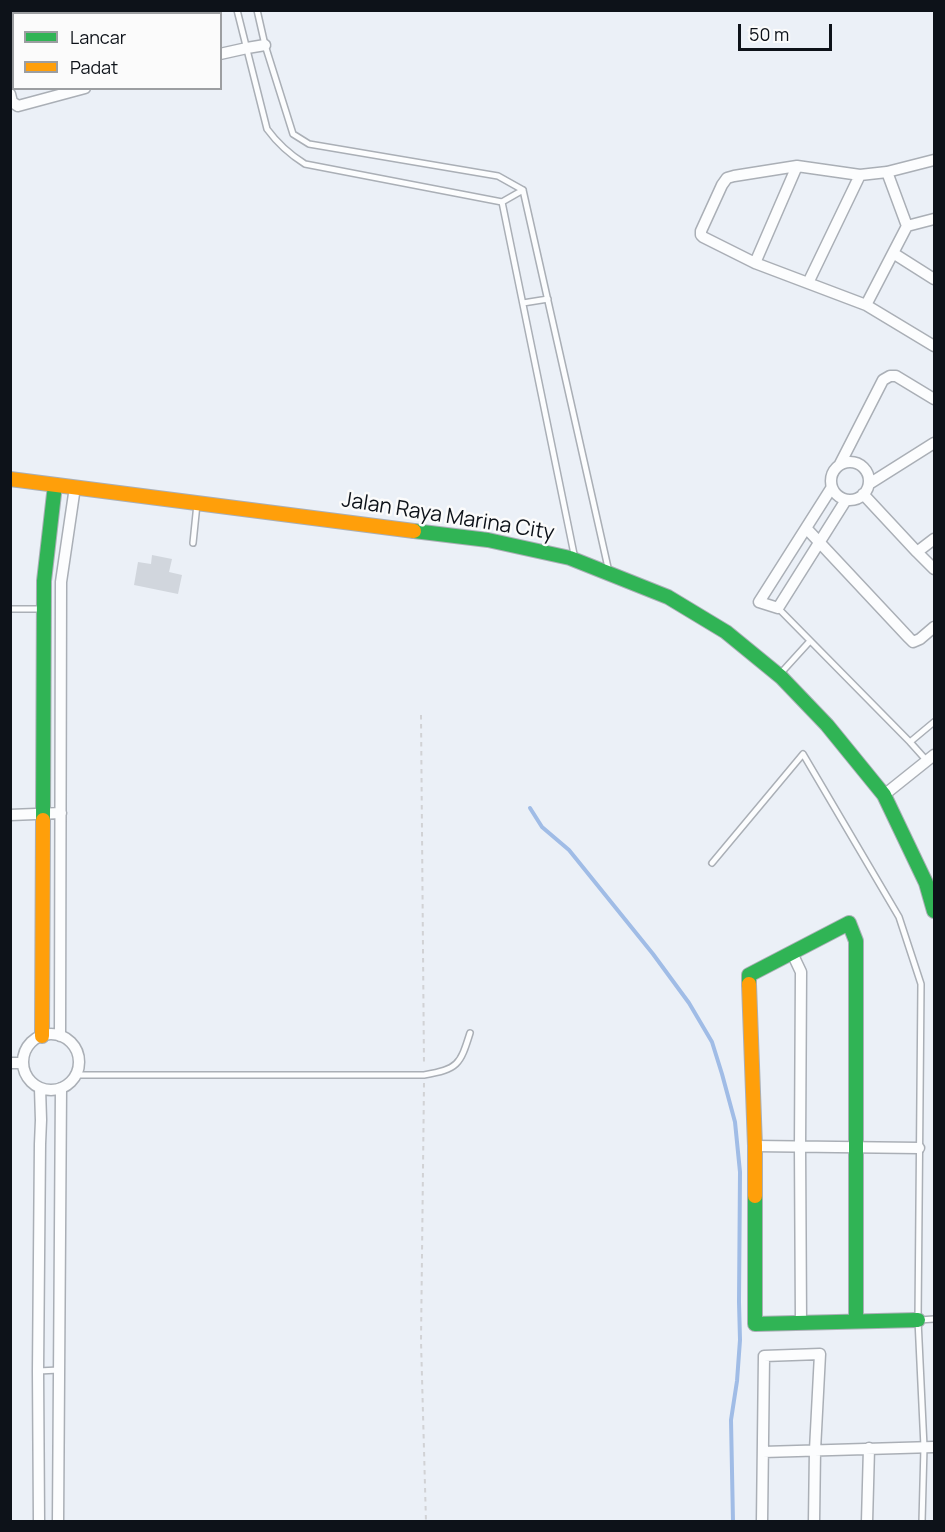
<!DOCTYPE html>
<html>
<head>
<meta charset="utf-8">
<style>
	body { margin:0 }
	#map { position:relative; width:945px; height:1532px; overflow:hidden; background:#ebf0f7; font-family:Manrope,sans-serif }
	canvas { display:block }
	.frame { position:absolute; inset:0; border:12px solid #0d1219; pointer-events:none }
	.legend { position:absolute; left:12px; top:12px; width:210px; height:78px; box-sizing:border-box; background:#fbfbfb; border:2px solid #9c9ea1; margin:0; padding:8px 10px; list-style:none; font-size:18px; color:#0d1219 }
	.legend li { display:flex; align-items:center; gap:12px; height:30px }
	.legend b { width:30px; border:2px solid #9c9ea1 }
	.scale { position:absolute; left:738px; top:24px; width:94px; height:27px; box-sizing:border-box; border:3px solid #0d1219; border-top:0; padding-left:8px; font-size:18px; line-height:21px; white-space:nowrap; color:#0d1219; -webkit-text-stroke:4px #fbfbfb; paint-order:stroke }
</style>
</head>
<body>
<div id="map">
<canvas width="945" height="1532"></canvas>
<div class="frame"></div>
<ul class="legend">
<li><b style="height:8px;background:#30b455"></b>Lancar</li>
<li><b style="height:8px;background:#ff9f0a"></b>Padat</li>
</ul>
<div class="scale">50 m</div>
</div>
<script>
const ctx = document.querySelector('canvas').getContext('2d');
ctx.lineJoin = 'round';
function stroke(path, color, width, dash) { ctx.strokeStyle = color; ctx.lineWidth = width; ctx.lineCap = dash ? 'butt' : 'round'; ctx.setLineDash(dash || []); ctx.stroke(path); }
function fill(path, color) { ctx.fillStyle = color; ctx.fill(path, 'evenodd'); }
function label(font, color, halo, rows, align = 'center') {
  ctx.font = font + ' Manrope,sans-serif'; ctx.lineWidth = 5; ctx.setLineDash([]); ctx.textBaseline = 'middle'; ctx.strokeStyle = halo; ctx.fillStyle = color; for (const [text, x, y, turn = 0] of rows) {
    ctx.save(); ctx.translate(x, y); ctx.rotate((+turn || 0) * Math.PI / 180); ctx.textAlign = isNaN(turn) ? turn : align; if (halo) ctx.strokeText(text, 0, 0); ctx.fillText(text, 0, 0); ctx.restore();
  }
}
stroke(new Path2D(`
	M530,808L542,827L569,850L653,954L689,1003L712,1042L722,1074L735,1122L740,1172L739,1302L740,1340L737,1381L731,1420L733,1522`), '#a0bce6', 4);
fill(new Path2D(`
	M24,10H100V11L91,14H24Z
	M197,10H217L218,14H188Z
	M152,555L172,559L169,572L182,575L178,594L134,585L138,562L151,564Z`), '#d1d6dd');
const lane = new Path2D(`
	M237,10L267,129C278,144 289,154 305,164L502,202L523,190
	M257,10L265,45L293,134L309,144L498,176L523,190
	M523,190L609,572
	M502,202L575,559
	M523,303L548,299
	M193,543L197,504
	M778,608L910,742L934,722
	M10,609H42
	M780,674L810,641
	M910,742L927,761
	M712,863L803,754L899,917L921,984L918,1320L924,1447L922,1522
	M75,1075H424C458,1069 460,1065 470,1033
	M919,1320L934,1319
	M38,1371L59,1370`);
const street = new Path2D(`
	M220,54L247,48L265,45
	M10,94L12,102L18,106L85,88
	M934,160L887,172L860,175L797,166L734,176L727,178L722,185L701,231V235L703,237L755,263L866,305L934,346
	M907,226L934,219
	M893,253L934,279
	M755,263L797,166
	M808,283L860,175
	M866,305L907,226L887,172
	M831 481a19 19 0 1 1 38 0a19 19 0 1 1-38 0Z
	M840,464L883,380L890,376H896L934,399
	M869,484L934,443
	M832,487L759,602L778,608L846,500
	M863,494L917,552L934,569
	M806,528L909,638L913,642L920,639L934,627
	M917,552L934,539
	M884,795L934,755
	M10,815L61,813
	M792,953L801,972L800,1147L801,1323
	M23 1062a28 28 0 1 1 56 0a28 28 0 1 1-56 0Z
	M60,1036L61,582L75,487
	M10,1063H23
	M755,1146L919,1148
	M763,1452L934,1447
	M39,1522L38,1371L40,1144L41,1120L40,1088
	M58,1522L61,1088
	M762,1522L764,1356L820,1354L815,1450L814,1522
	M867,1522L869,1448`);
const fast = new Path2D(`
	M414,531L488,540L570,558L668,597L726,632L781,677L827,725L884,795L926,883L934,911
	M43,820L44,581L55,485
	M749,984V975L849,923L856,941V1321
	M755,1196V1324L918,1320`);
const slow = new Path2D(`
	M10,479L414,531
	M749,984L755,1146V1196
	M42,1036L43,820`);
stroke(lane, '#aaafb6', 8);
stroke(street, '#aaafb6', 13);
stroke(fast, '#aaafb6', 16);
stroke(slow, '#aaafb6', 16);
stroke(new Path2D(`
	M421,715L424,1066
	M424,1083L421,1341L426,1522`), '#d1d2d5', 2, [4.5, 4.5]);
stroke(lane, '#fcfdfe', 5);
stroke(street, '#fcfdfe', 10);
stroke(fast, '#30b455', 14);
stroke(slow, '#ff9f0a', 14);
label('21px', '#0d1219', '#fbfbfb', [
	["Jalan Raya Marina City",448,517,9]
]);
</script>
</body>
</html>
